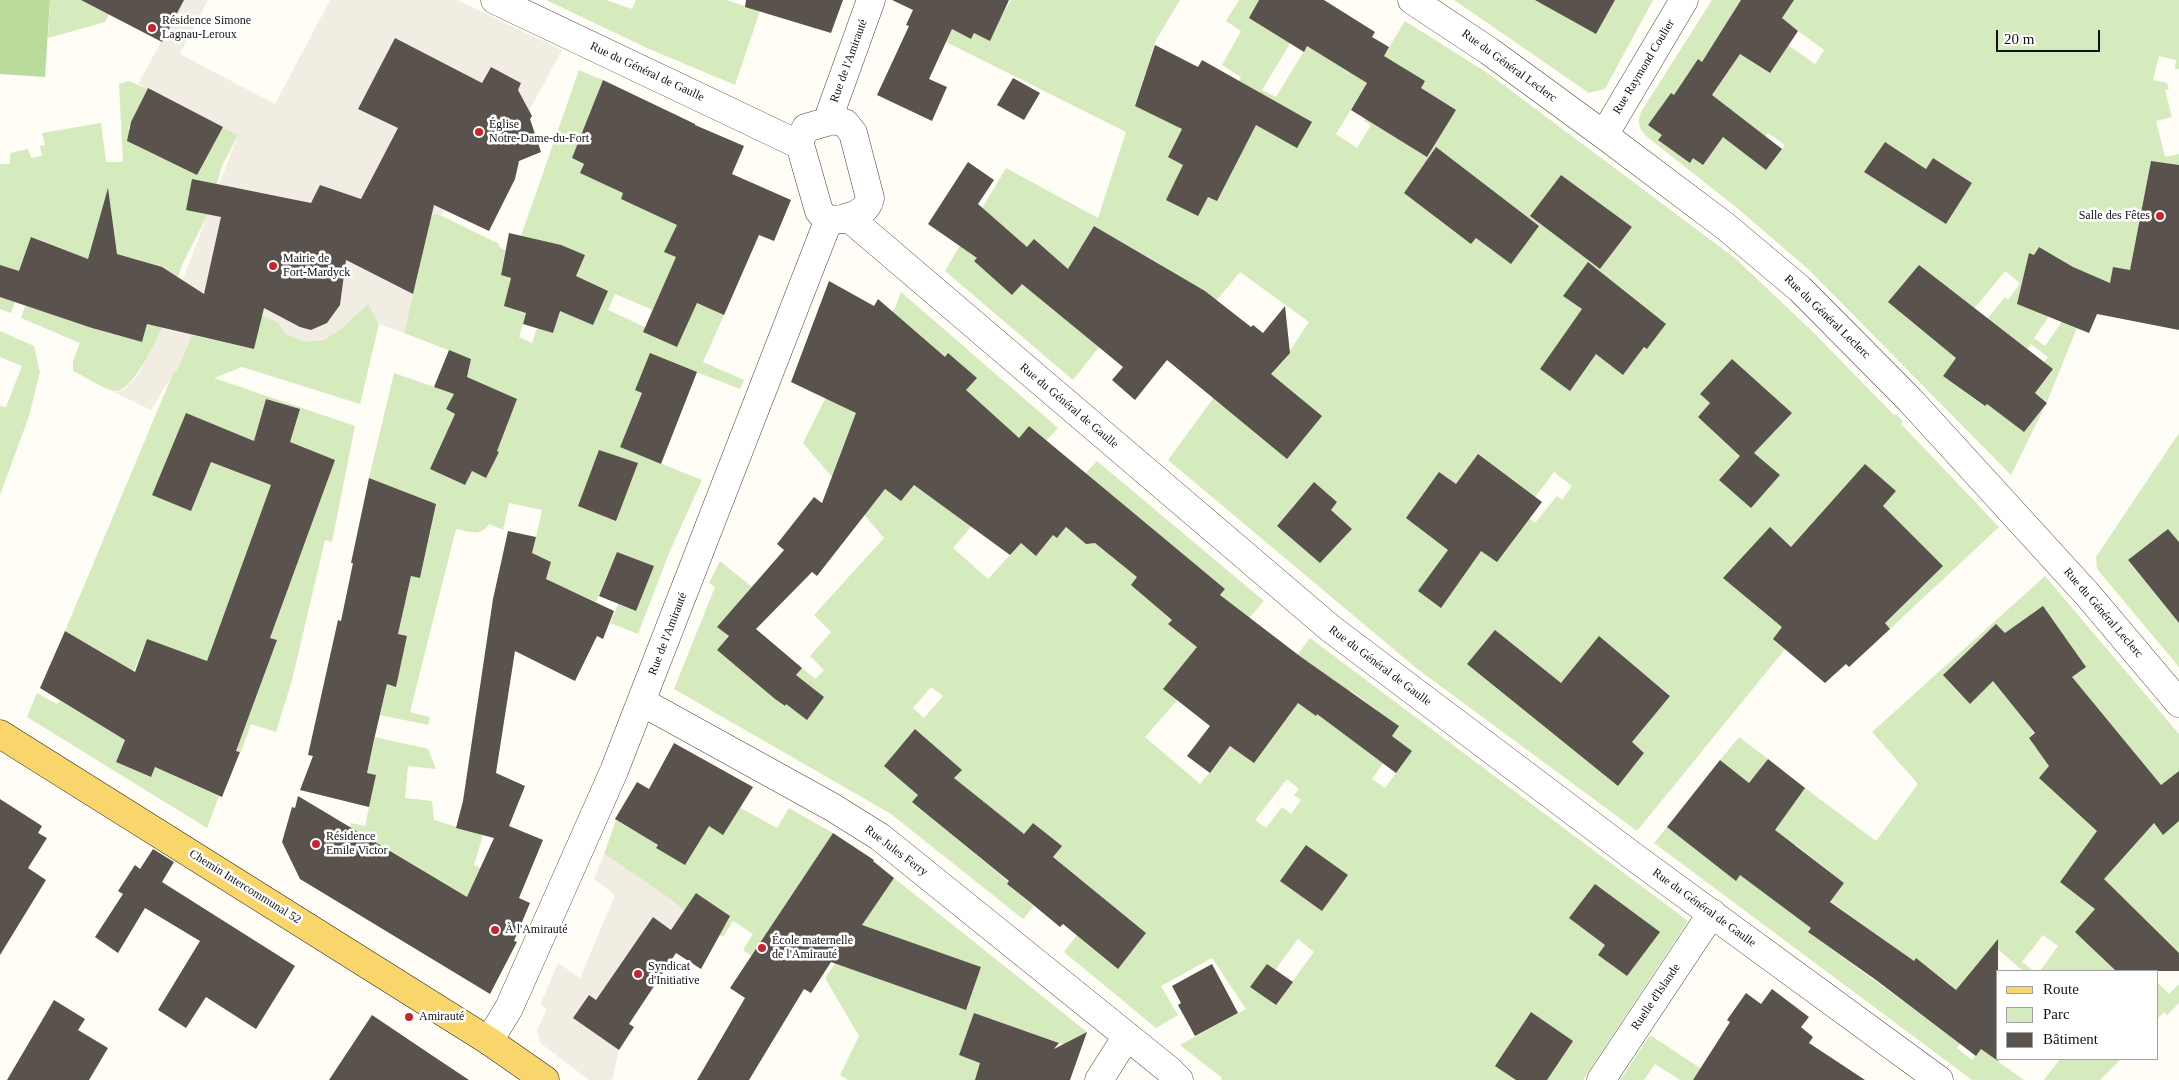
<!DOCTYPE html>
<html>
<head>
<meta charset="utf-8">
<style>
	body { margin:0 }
	#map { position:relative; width:2179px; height:1080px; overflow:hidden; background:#fffdf5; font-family:Georgia,serif }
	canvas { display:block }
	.legend { position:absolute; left:1996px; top:970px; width:162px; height:90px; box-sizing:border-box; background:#fff; border:1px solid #a0a0a0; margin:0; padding:6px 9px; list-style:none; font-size:15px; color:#111 }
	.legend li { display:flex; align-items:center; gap:10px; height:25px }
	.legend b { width:25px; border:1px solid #a0a0a0 }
	.scale { position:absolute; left:1996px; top:30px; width:104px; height:22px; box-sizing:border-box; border:2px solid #111; border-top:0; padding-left:6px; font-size:15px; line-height:18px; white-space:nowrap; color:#111; -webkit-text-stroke:4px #fff; paint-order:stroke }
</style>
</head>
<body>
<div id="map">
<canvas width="2179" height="1080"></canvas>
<ul class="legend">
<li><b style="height:6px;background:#f9d66b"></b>Route</li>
<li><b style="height:14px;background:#d5ebbd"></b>Parc</li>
<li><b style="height:14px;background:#5a524d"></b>Bâtiment</li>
</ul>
<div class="scale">20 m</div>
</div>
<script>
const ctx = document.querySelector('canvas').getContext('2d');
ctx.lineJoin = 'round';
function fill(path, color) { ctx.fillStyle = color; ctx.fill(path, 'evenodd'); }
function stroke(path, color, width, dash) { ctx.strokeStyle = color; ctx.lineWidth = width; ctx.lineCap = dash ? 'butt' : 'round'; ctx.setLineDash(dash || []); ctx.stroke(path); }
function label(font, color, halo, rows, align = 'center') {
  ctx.font = font + ' Georgia,serif'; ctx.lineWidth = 5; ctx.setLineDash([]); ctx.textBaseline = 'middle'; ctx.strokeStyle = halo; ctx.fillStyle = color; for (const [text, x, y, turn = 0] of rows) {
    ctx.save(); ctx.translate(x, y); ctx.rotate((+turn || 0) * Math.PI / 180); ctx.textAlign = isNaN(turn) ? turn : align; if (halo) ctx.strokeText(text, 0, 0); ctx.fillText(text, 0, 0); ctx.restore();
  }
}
fill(new Path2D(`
	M50,0H116L105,22L48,38Z
	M546,0H606L632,9L636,0H726L760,11L735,85L647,48Z
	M1011,0H1180L1156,40L1135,105L1182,129L1168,157L1220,116L1241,77L1222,65L1241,31L1226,21L1239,0H1259L1256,6L1297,32L1262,90L1276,97L1310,41L1367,83L1336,134L1357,148L1371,125L1364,121L1377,101L1425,81L1383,57L1405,21L1489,74L1736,259L1812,331L1894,415L1896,414L1903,422L1901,424L1999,527L1890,629L1873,610L1786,648L1637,831L1416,668L1168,460L1239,363L1279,358L1283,361L1309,322L1240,272L1180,345L1061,316L1099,347L1073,380L945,271L1006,168L1098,218L1126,132L946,42L952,29L971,39L974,33L987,39ZM1561,175L1632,227L1600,269L1539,223L1538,206ZM1503,219L1510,263L1485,245ZM1094,226L1163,266L1155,277L1087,237ZM1666,324L1647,349L1644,347L1623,375L1609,364L1626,343ZM1732,359L1792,413L1773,433L1763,425L1717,434L1698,417L1710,403L1701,394ZM1865,465L1896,491L1867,524L1787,629ZM1554,472L1572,486L1562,500L1557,496L1535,523L1523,513ZM1307,490L1324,491L1337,502L1331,510L1352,529L1320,563L1277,526ZM1640,671L1670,695L1662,706ZM1601,717L1644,753L1618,786Z
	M1454,0H1566L1596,34L1615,0H1653L1605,89L1589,93Z
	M1712,0H2179V69H2175L2176,60L2159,56L2153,80L2167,83L2169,89L2165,90L2172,117L2156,121L2165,157L2179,154V165L2151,161L2130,270L2110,283L2097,278L2047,402L2035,393L2053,369L2044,362L2048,357L2031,344L2012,371L1979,329L2005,297L2008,300L2020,283L2005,271L1956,331L1969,341L1943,376L1984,406L1987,404L2024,431L2045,406L2011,475L1808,269L1737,208L1646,136C1639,129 1637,122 1641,112ZM1782,19L1824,50L1815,64L1788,45L1769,73L1717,39ZM1698,60L1724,76L1713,94L1686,77ZM1768,133L1785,145L1766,170L1750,157ZM1885,142L1926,169L1933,158L1972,183L1946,224L1864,172ZM2039,247L2060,259L2026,269L2029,253L2034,255ZM2067,290L2078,298L2045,346L2034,338Z
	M579,70L603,80L572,159L627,184L621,199L684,228L690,214L755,244L743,270L676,257L653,310L615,294L608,310L645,327L643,332L677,347L697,303L724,315L703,362L744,380L740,389L650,354L635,390L642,393L620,447L702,480L669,553L638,634L610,623L618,604L635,611L654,566L617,552L596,602L546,579L551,562L535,555L524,590L542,510L509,503L503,530L489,524C480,538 469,531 456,529L410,712L430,717L428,725L380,715L387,684L396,686L407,636L398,634L411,576L420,578L431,529L422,527L428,501L369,478L394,373L454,394L446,409L455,414L430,469L465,485L472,471L486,478L498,452L484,445L467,377L471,359L404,333L430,218L436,213L499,244V247L505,250L501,275L511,278L505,306L526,313L519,337L532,343L537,328L553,333L559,313L521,236Z
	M129,81L147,89L128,129L141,136L137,146L164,159L168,152L200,168L223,127L238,135L222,166L209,212L183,263L178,277L138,266L139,260L117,254L114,233L97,228L110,294L101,331L142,342L152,305L181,291C171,309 136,394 115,391C107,391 82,375 73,371V361L80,343L21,318L47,243L32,237V257L11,313L0,309V164H10V153L28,149L31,158L42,156L40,146L45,145L42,133L101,123L106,162H123L119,84Z
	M901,292L1058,428L1046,441L1029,426L992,468L984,512L953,548L988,579L1021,543L1037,555L1053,535L1057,538L1066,527L1086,544L1141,521L1039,523L1097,461L1264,601L1145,737L1200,784L1249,724L1247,722L1310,638L1688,921L1583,1080H1221L1222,1078L1180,1045L1246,1009L1212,958L1161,986L1178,1015L1156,1028L1064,952L1077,935L1118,969L1146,933L1053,857L1061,846L1033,823L1024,834L982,801L954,836L1009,882L1007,884L1034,906L1023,919L891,814L674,689L715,587L709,583L720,561L752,587L718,627L729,636L717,650L784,706L801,687L792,679L802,668L815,679L824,670L810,656L831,632L814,615L884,538L803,443L826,397L896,434L866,475L901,501L914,485L959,517L880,326L895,308ZM1208,575L1225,589L1219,597L1168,624ZM931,687L943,696L924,718L913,708ZM1351,691L1399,726L1392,736L1412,751L1385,788L1372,779L1383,763L1328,722ZM1287,779L1299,789L1294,795L1301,800L1291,814L1282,807L1266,828L1255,820ZM1298,939L1314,952L1275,1005L1267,999L1262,972L1267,964L1275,970Z
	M368,303L379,324L360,404L242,367L214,378L355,426L332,542L325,540L292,680L276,732L251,724L241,752L173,724L147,639L125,692L100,678L109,656L65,631L174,371L176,372L192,335L254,349L262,315L278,322L286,334L340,330ZM260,515L308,533L270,638L277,640L192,702Z
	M0,331L34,346L40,372L29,416L0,495V406L6,407L22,366L0,357Z
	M2179,433V542L2168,529L2128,561L2179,623V667L2097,569L2096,557Z
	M2045,576L2179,734V771L2138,804L2163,835L2179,821V953L2100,956L2116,971H2040L2058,946L2043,935L2022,962L2034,971H2023L1993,945L1969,974L1991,992L1972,1028L1957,1048L1972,1060L1998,1027V1057L1996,1060L2024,1080H1972L1654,843L1667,827L1736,880L1740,874L1811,928L1808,932L1926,1018L1951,985L1916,959L1911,965L1898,950L1830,901L1844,883L1796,845L1789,846L1781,857L1728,766L1720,760L1739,737L1768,759L1761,768L1805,788L1876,841L1918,784L1872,732ZM2017,709L2055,750L2036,749L2029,738L2034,733ZM2068,870L2091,888L2083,899L2060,882Z
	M37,693L57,704L60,701L125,739L116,762L150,777L155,767L219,796L207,828L27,717Z
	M375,737L428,749L436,769L408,766L405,798L432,801L434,820L483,835L474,865L480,868L476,877L487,882L495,915L381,845L347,842L351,823L365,826L376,775L367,773Z
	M735,805L777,828L789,808L833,833L752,956L743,950L753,934L733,921L723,937L715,932L727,914L696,893L684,911L669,898L604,854L616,820L658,845L656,848L709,826L723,834L729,825Z
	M894,878L1087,1032L1080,1050L979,1015L971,1037L966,1036L959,1055L981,1063L988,1080H848L840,1075L859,1036L825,978ZM880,932L981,967L966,1010Z
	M2158,983L2169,994L2179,984V1003L2167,1015L2164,1012L2158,1018Z
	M1650,1035L1700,1068L1763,1080H1680L1655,1064L1644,1080H1620Z
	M2060,1059H2121L2100,1080H2044Z`), '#d5ebbd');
fill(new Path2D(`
	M0,0H50L45,77L0,74Z`), '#b9dc9c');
fill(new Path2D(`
	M184,0H208L180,54L275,104L330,0H457L562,50L529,111L512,100L521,83L491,67L482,83L395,38L358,109L371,115L376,108L447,144L423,199L444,210L442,215L436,213L430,218L423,252L322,185H320L310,205L255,192L176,372H174L151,410L114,392L124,390L138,375L181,291L183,279L238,135L138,84Z
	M340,258L413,294L404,333L379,324L368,304L340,330L324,340L306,342L286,334L278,322L262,315L269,283L285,315L292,323L311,330L327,323L340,305Z
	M604,854L669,898L697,920L685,939L653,917L596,1000L574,1018L619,1050L612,1080H589L540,1043L537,1030L547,1009L540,1005L558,963L580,978L615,895L594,879Z`), '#f1ede2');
fill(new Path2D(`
	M81,0H184L162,42Z
	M746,0H843L831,33L745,7Z
	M892,0H1009L990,41L974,33L971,39L952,29L929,79L947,87L932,121L877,95L909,26L906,25L913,10Z
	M1259,0H1324L1375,32L1372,37L1389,47L1384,56L1425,81L1421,88L1456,110L1427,157L1351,110L1367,83L1307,46L1304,52L1249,18Z
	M1535,0H1615L1596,34Z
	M1741,0H1794L1782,18L1798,31L1770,73L1740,54L1712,95L1782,149L1766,170L1723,137L1703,165L1693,158L1690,163L1658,140L1662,135L1648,125L1671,93L1674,95L1698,59L1702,62Z
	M395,38L482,83L491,67L521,83L518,90L532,116L530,119L541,152L519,161L515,179L489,231L434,205L413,294L346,260L340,305L327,323L311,330L300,327L264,308L254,349L147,324L142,342L92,328L0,297V265L19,271L31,237L88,259L108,188L117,254L162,267L204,294L221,217L186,210L192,179L311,203L320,185L361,199L398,128L358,109Z
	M1155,45L1198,67L1202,60L1312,122L1297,148L1256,125L1217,201L1208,197L1198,216L1166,200L1183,165L1168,157L1182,129L1135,106Z
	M1013,78L1040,93L1024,120L997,105Z
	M603,80L695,124V125L744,146L732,174L791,200L774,241L759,235L724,315L697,303L677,347L643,332L676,257L664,252L677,225L621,199L623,193L580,173L584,164L572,158Z
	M148,88L223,127L197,175L127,141L131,122Z
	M1885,142L1926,169L1933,158L1972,183L1946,224L1864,172Z
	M1436,147L1539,226L1511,264L1476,238L1471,244L1404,193Z
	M2151,161L2179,165V330L2097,314L2089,333L2017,304L2029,253L2034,255L2039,247L2073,267L2110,283L2113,267L2130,270Z
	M968,162L994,180L978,204L1027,247L1034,239L1068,269L1094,226L1205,291L1251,327L1253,325L1263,333L1285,306L1290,353L1271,374L1322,416L1287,459L1167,360L1135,400L1112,380L1123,367L1022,284L1012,295L974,261L977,258L928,224Z
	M1561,175L1632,227L1600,269L1530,216Z
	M509,233L561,245L585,255L576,276L608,291L593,325L560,311L553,333L523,324L526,313L504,306L511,278L501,275Z
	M1588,262L1666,324L1647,349L1644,347L1623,375L1596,354L1570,391L1540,369L1582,309L1563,296Z
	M1919,265L2053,369L2035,393L2047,403L2024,432L1987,404L1985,406L1943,376L1956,358L1888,302Z
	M829,281L874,306L878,299L945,357L948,353L977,378L966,390L1019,438L1029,426L1225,589L1220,595L1301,657L1399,726L1392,736L1412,751L1396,773L1317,714L1316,716L1298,703L1254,763L1230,746L1210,773L1187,756L1210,726L1163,689L1197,647L1168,624L1172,620L1131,585L1137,577L1095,543L1086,544L1066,527L1057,538L1053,535L1036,556L1021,543L1010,555L914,485L901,501L885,489L817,576L812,572L756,629L802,668L796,675L824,697L807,720L786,704L785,706L775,699L717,650L729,636L717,627L784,550L777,544L814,497L822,503L856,413L791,382Z
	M449,350L471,359L467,377L517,399L497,451L499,452L486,478L472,471L465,485L430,469L455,414L446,409L454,394L434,387Z
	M650,353L697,372L661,464L620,447L642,393L635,390Z
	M1732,359L1792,413L1754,453L1780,475L1751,508L1719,480L1740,456L1698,417L1710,403L1700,394Z
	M266,399L300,409L290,442L335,460L270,638L277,640L236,751L240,752L222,797L155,767L151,777L116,762L125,740L40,688L65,631L135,672L147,639L207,661L271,485L211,462L191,511L152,495L186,413L254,441Z
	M599,450L638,463L616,521L578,506Z
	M1478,454L1542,502L1497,562L1481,551L1441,608L1418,591L1448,550L1406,518L1439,472L1456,484Z
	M1865,464L1896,491L1883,506L1943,566L1885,623L1890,629L1849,667L1846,664L1825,683L1773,639L1782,627L1723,578L1770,527L1791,547Z
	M369,478L436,504L420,578L411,576L398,634L407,636L396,687L387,684L374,740L367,773L376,775L369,807L300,790L313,756L308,755L338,620L341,621L353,563H351Z
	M1314,482L1337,502L1331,510L1352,529L1320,563L1277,526Z
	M2168,529L2179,542V623L2128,560Z
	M508,531L536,537L532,553L551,562L546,579L614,611L603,639L597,636L575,681L515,651L496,773L525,786L509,826L543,840L519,898L530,903L514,941L517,942L490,994L300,879L282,842L292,807L295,808L298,796L467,897L494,838L456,828L463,801L493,599Z
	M617,552L654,566L636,611L599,596Z
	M2043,606L2086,667L2072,677L2161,785L2179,771V821L2163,835L2154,823L2104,879L2179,953V971H2116L2075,932L2095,909L2060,882L2097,831L2039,778L2049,766L2029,738L2035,733L1993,681L1970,704L1943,675L1996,624L2005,633Z
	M1495,630L1561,683L1599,636L1670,696L1632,742L1644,753L1618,786L1467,664Z
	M915,729L962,770L954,778L1024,834L1033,823L1062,846L1053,857L1146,933L1118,969L1063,924L1060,927L1031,903L1007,884L1009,881L912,802L918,795L884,766Z
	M674,743L753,787L723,835L709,826L685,865L656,848L658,845L615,819L637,782L649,789Z
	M1768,759L1805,788L1775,830L1844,883L1830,902L1914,961L1916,958L1956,990L1998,939V1061L1981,1049L1976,1056L1876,980L1808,932L1811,928L1740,875L1736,881L1667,827L1720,760L1749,783Z
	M0,799L42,826L38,833L47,838L28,868L46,880L0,955Z
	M833,833L874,860L873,861L894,878L862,925L981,967L966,1010L831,962L811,993L804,989L749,1080H697L745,998L730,988Z
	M1306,845L1348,875L1322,911L1280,881Z
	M153,849L174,862L162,882L295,966L256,1029L206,997L186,1028L158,1010L200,941L145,908L118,953L95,937L123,894L118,891L135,865L140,869Z
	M1595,884L1660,932L1627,976L1598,955L1605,945L1569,918Z
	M696,893L730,916L701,969L676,953L629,1024L634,1027L619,1050L573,1018L589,995L596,1000L653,917L671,930Z
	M1212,964L1238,1013L1195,1036L1178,1005L1181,1003L1172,986Z
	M1267,964L1293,982L1276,1005L1250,987Z
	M1772,989L1809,1017L1801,1027L1813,1037L1809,1043L1865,1080H1693L1730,1022L1727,1020L1746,993L1761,1004Z
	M54,1000L85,1019L78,1030L108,1048L89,1080H7Z
	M1531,1012L1573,1041L1547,1080H1516L1495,1066Z
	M974,1013L1059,1043L1054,1049L1087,1032L1070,1080H975L980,1063L959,1055Z
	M372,1015L430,1054L469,1080H329Z`), '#5a524d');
const minor = new Path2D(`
	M495,0L800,145
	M1412,0L1489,51L1604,135L1725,226L1800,289L1910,400L2088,595L2179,703
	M833,120L845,123L853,133L870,198C867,215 842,221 827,220L819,211L799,141L806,128Z
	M827,122L871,0
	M1604,135L1684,0
	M848,217L1330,628L1634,857L1939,1080
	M642,702L832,807L880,837L1169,1070L1179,1080
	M489,1041L509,1008L614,771L829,219
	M1099,1080L1127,1036
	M1601,1080L1712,913`);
const major = new Path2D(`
	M0,734L489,1041L545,1080`);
stroke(minor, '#444', 29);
stroke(major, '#222', 29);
stroke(minor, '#fff', 28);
stroke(major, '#f9d66b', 28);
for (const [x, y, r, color] of [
	[152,28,5,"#c4262e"],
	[479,132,5,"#c4262e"],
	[2160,216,5,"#c4262e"],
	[273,266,5,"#c4262e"],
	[316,844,5,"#c4262e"],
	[495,930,5,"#c4262e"],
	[762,948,5,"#c4262e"],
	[638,974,5,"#c4262e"],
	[409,1017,5,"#c4262e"]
]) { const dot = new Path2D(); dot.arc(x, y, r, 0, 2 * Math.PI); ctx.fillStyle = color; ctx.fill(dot); stroke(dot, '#fff', 2); }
label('12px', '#111', '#fff', [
	["Résidence Simone",162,21],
	["Lagnau-Leroux",162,35],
	["Église",489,125],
	["Notre-Dame-du-Fort",489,139],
	["Salle des Fêtes",2150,216,"right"],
	["Mairie de",283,259],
	["Fort-Mardyck",283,273],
	["Résidence",326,837],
	["Emile Victor",326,851],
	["À l'Amirauté",505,930],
	["École maternelle",772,941],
	["de l'Amirauté",772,955],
	["Syndicat",648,967],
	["d'Initiative",648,981],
	["Amirauté",419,1017]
], 'left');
label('12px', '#111', '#fff', [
	["Rue de l'Amirauté",849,61,-70],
	["Rue du Général Leclerc",1509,66,36],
	["Rue Raymond Coulier",1644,67,-59],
	["Rue du Général de Gaulle",647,72,25],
	["Rue du Général Leclerc",1827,317,44],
	["Rue du Général de Gaulle",1069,406,40],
	["Rue du Général Leclerc",2103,613,49],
	["Rue de l'Amirauté",668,634,-69],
	["Rue du Général de Gaulle",1380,666,37],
	["Rue Jules Ferry",896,851,37],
	["Chemin Intercommunal 52",245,887,32],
	["Rue du Général de Gaulle",1704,908,36],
	["Ruelle d'Islande",1656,997,-56]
]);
</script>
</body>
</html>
